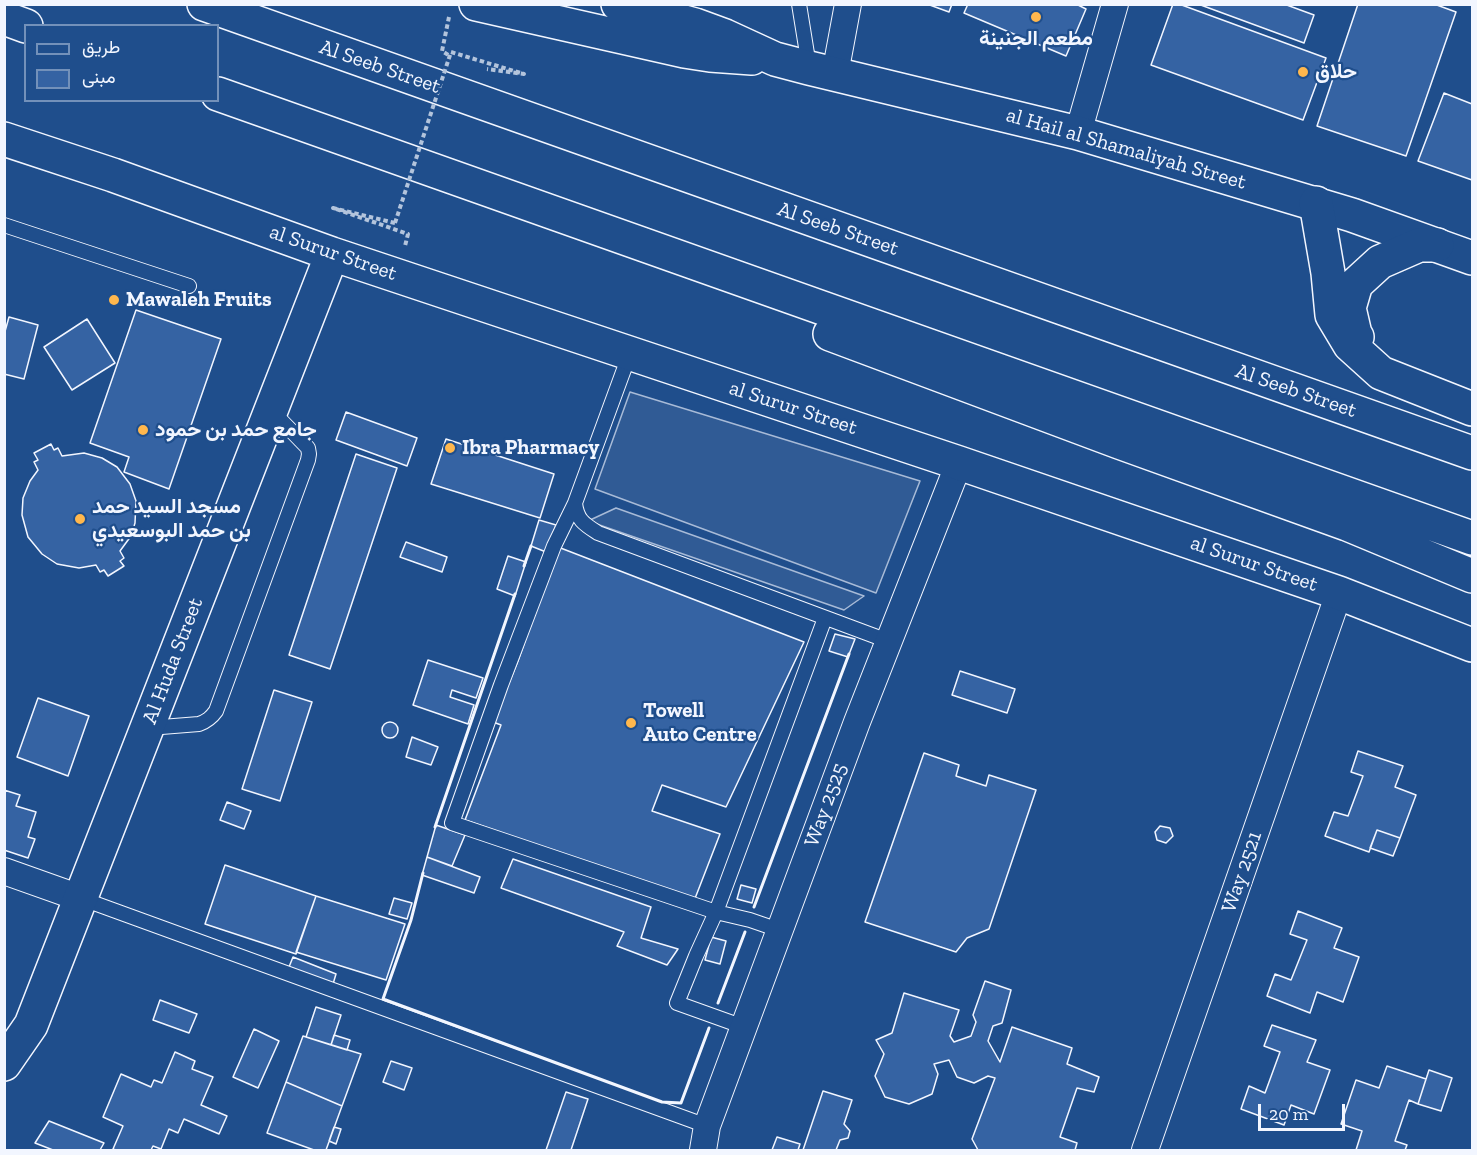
<!DOCTYPE html>
<html>
<head>
<meta charset="utf-8">
<style>
	body { margin:0 }
	#map { position:relative; width:1477px; height:1155px; overflow:hidden; background:#1f4e8c; font-family:"Zilla Slab",Vazirmatn,serif }
	canvas { display:block }
	.frame { position:absolute; inset:0; border:6px solid #f2f6ff; pointer-events:none }
	.legend { position:absolute; left:24px; top:24px; width:195px; height:78px; box-sizing:border-box; background:#1f4e8c; border:2px solid #7391ba; margin:0; padding:8px 10px; list-style:none; font-size:18px; color:#f2f6ff }
	.legend li { display:flex; align-items:center; gap:12px; height:30px }
	.legend b { width:30px; border:2px solid #7391ba }
	.scale { position:absolute; left:1258px; top:1104px; width:87px; height:27px; box-sizing:border-box; border:3px solid #f2f6ff; border-top:0; padding-left:8px; font-size:18px; line-height:21px; white-space:nowrap; color:#f2f6ff; -webkit-text-stroke:4px #1f4e8c; paint-order:stroke }
</style>
</head>
<body>
<div id="map">
<canvas width="1477" height="1155"></canvas>
<div class="frame"></div>
<ul class="legend">
<li><b style="height:8px;background:#1f4e8c"></b>طريق</li>
<li><b style="height:16px;background:#3563a3"></b>مبنى</li>
</ul>
<div class="scale">20 m</div>
</div>
<script>
const ctx = document.querySelector('canvas').getContext('2d');
ctx.lineJoin = 'round';
function fill(path, color) { ctx.fillStyle = color; ctx.fill(path, 'evenodd'); }
function stroke(path, color, width, dash) { ctx.strokeStyle = color; ctx.lineWidth = width; ctx.lineCap = dash ? 'butt' : 'round'; ctx.setLineDash(dash || []); ctx.stroke(path); }
function label(font, color, halo, rows, align = 'center') {
  ctx.font = font + ' "Zilla Slab",Vazirmatn,serif'; ctx.lineWidth = 4.5; ctx.setLineDash([]); ctx.textBaseline = 'middle'; ctx.strokeStyle = halo; ctx.fillStyle = color; for (const [text, x, y, turn = 0] of rows) {
    ctx.save(); ctx.translate(x, y); ctx.rotate((+turn || 0) * Math.PI / 180); ctx.textAlign = isNaN(turn) ? turn : align; if (halo) ctx.strokeText(text, 0, 0); ctx.fillText(text, 0, 0); ctx.restore();
  }
}
const parking = new Path2D(`
	M630,392L920,481L876,593L595,489Z
	M616,508L864,596L844,610L588,521Z`);
fill(parking, '#305b95');
stroke(parking, '#a8bbd7', 1.5);
const building = new Path2D(`
	M927,4H952L949,12Z
	M968,4H1076L1086,9L1066,56L964,13Z
	M1173,4H1179L1326,58L1303,120L1151,65Z
	M1198,4H1284L1314,15L1304,43Z
	M1358,4H1434L1456,12L1406,156L1317,126Z
	M1444,93L1472,104V180L1418,161Z
	M136,310L221,339L169,489L124,472L129,457L90,443Z
	M9,317L38,325L24,379L4,374V335Z
	M87,319L115,363L72,390L44,347Z
	M346,412L417,438L407,466L336,440Z
	M446,439L554,474L540,518L431,484Z
	M51,444L54,450L58,448L62,456L84,453L102,458L117,467L130,484L136,501L135,523L131,536L120,551L124,558L120,561L124,566L108,576L104,570L100,572L96,565L79,568L57,564L42,554L28,537L22,515L23,498L30,481L38,470L34,462L38,460L34,453Z
	M356,454L397,468L330,669L289,655Z
	M539,520L556,525L546,552L531,546Z
	M406,542L447,557L442,572L400,557Z
	M558,547L804,642L726,807L662,785L652,811L720,834L694,901L465,820L501,725L493,722L518,661Z
	M508,556L526,562L515,596L497,589Z
	M835,634L855,639L848,657L829,651Z
	M428,660L483,678L476,698L452,690L450,697L474,705L468,724L413,705Z
	M960,671L1015,689L1007,713L952,695Z
	M274,690L312,702L280,801L242,789Z
	M38,698L89,716L68,776L17,757Z
	M382 730a8 8 0 1 1 16 0a8 8 0 1 1-16 0Z
	M412,737L438,747L431,765L406,757Z
	M1358,751L1403,766L1395,787L1416,795L1400,838L1377,830L1369,852L1325,836L1334,812L1348,816L1363,776L1351,772Z
	M924,753L959,765L956,776L986,786L989,775L1036,790L989,929L967,938L956,952L865,922Z
	M4,790L20,795L16,806L36,812L28,837L35,839L28,858L4,850Z
	M227,802L251,811L244,829L220,820Z
	M436,825L465,835L452,866L427,857Z
	M1160,826L1170,828L1173,836L1166,843L1157,840L1155,832Z
	M1377,830L1400,838L1393,856L1370,848Z
	M427,857L480,877L474,893L422,875Z
	M513,859L651,907L641,938L678,949L667,965L617,946L624,932L501,888Z
	M225,865L316,896L296,954L205,924Z
	M741,885L756,889L752,903L737,899Z
	M316,896L405,924L386,980L296,952Z
	M394,898L412,903L407,919L389,914Z
	M1298,911L1342,928L1334,948L1359,957L1343,1002L1317,992L1310,1013L1267,996L1275,974L1291,980L1307,940L1290,934Z
	M711,937L726,941L720,964L705,960Z
	M293,957L336,974L333,984L289,967Z
	M985,981L1011,990L1002,1023L993,1026L988,1041L1000,1062L1012,1027L1072,1048L1067,1064L1099,1077L1094,1092L1077,1088L1060,1137L1077,1143L1075,1150H978L972,1139L995,1078L988,1076L974,1083L957,1077L949,1060L934,1064L938,1074L932,1094L909,1104L885,1097L875,1076L884,1054L876,1040L892,1033L904,993L959,1010L950,1036L954,1042L971,1036L976,1022L973,1015Z
	M160,1000L197,1014L189,1033L153,1020Z
	M316,1007L341,1015L331,1045L306,1037Z
	M1272,1025L1316,1040L1307,1062L1330,1070L1314,1114L1291,1105L1284,1125L1241,1109L1249,1086L1265,1093L1280,1052L1264,1046Z
	M254,1029L279,1041L258,1088L233,1077Z
	M334,1035L350,1040L347,1050L331,1045Z
	M303,1036L361,1054L342,1106L286,1082Z
	M175,1052L195,1061L192,1069L213,1077L201,1105L227,1116L219,1134L184,1119L178,1133L169,1129L161,1149L153,1146L151,1150H116L113,1149L123,1126L103,1117L121,1074L151,1087L154,1080L162,1083Z
	M391,1061L412,1068L404,1090L383,1082Z
	M1387,1066L1426,1079L1418,1104L1409,1100L1395,1141L1407,1145L1405,1150H1356L1362,1131L1341,1124L1356,1080L1379,1088Z
	M1429,1070L1452,1078L1441,1111L1418,1104Z
	M286,1082L342,1106L326,1150H314L267,1133Z
	M823,1091L852,1100L844,1124L850,1131L848,1138L840,1140L836,1150H803Z
	M566,1092L588,1099L571,1150H546Z
	M49,1121L104,1143L100,1150H53L35,1143Z
	M334,1127L341,1129L336,1144L329,1141Z
	M777,1137L800,1144L798,1150H772Z`);
fill(building, '#3563a3');
stroke(building, '#f2f6ff', 1.5);
const service = new Path2D(`
	M799,4L809,66
	M4,225L189,286
	M630,353L575,503C577,520 584,524 598,533L888,641
	M575,503L554,546L501,685L452,823L716,912L696,956L677,1003L744,1027
	M149,728L199,724C207,721 211,718 216,711L308,460L309,454L308,448L272,411
	M80,898L707,1126
	M779,930L750,920L716,912L825,618`);
const minor = new Path2D(`
	M835,74L848,4
	M1078,133L1115,4
	M4,871L80,898
	M703,1150L707,1126L857,722L959,463
	M1145,1150L1339,593`);
const tertiary = new Path2D(`
	M476,4L684,51L710,55L752,58
	M618,4L695,25L725,36L775,59L809,68L1078,133L1352,215L1472,258
	M4,139L113,175L332,254L959,463L1339,593L1472,645
	M4,1064L31,1025L332,254`);
const trunk = new Path2D(`
	M204,4L1472,453
	M4,18L26,26
	M218,94L1472,538
	M1316,203L1328,273L1332,315L1350,345L1381,373L1472,409
	M830,334L1119,442L1347,524L1472,576
	M1357,337L1355,334L1349,308L1356,284L1380,262L1419,245H1437`);
stroke(service, '#f2f6ff', 16);
stroke(minor, '#f2f6ff', 28);
stroke(tertiary, '#f2f6ff', 36);
stroke(trunk, '#f2f6ff', 36);
stroke(new Path2D(`
	M449,17L442,51L450,56
	M451,52L524,74L487,69
	M395,223L333,208L408,234L405,246`), '#b3c4dc', 4, [4.5, 3]);
stroke(service, '#1f4e8c', 14);
stroke(minor, '#1f4e8c', 26);
stroke(tertiary, '#1f4e8c', 33);
stroke(trunk, '#1f4e8c', 33);
stroke(new Path2D(`
	M395,223L451,52`), '#b3c4dc', 4, [4.5, 3]);
stroke(new Path2D(`
	M524,566L531,546
	M435,827L515,594
	M423,873L411,920L383,999L662,1102L681,1103L709,1028
	M754,907L849,654
	M718,1003L745,932`), '#f2f6ff', 3);
for (const [x, y, r, color] of [
	[1036,17,6,"#ffb74d"],
	[1303,72,6,"#ffb74d"],
	[114,300,6,"#ffb74d"],
	[143,430,6,"#ffb74d"],
	[450,448,6,"#ffb74d"],
	[80,519,6,"#ffb74d"],
	[631,723,6,"#ffb74d"]
]) { const dot = new Path2D(); dot.arc(x, y, r, 0, 2 * Math.PI); ctx.fillStyle = color; ctx.fill(dot); stroke(dot, '#1f4e8c', 2); }
label('bold 21px', '#f2f6ff', '#1f4e8c', [
	["مطعم الجنينة",1036,39,"center"],
	["حلاق",1315,72],
	["Mawaleh Fruits",126,300],
	["جامع حمد بن حمود",155,430],
	["Ibra Pharmacy",462,448],
	["مسجد السيد حمد",92,507],
	["بن حمد البوسعيدي",92,531],
	["Towell",643,711],
	["Auto Centre",643,735]
], 'left');
label('21px', '#f2f6ff', '#1f4e8c', [
	["Al Seeb Street",380,67,19],
	["al Hail al Shamaliyah Street",1126,149,16],
	["Al Seeb Street",838,229,19],
	["al Surur Street",333,253,19],
	["Al Seeb Street",1296,391,19],
	["al Surur Street",793,408,18],
	["al Surur Street",1254,564,19],
	["Al Huda Street",173,661,-69],
	["Way 2525",826,805,-70],
	["Way 2521",1242,872,-71]
]);
</script>
</body>
</html>
